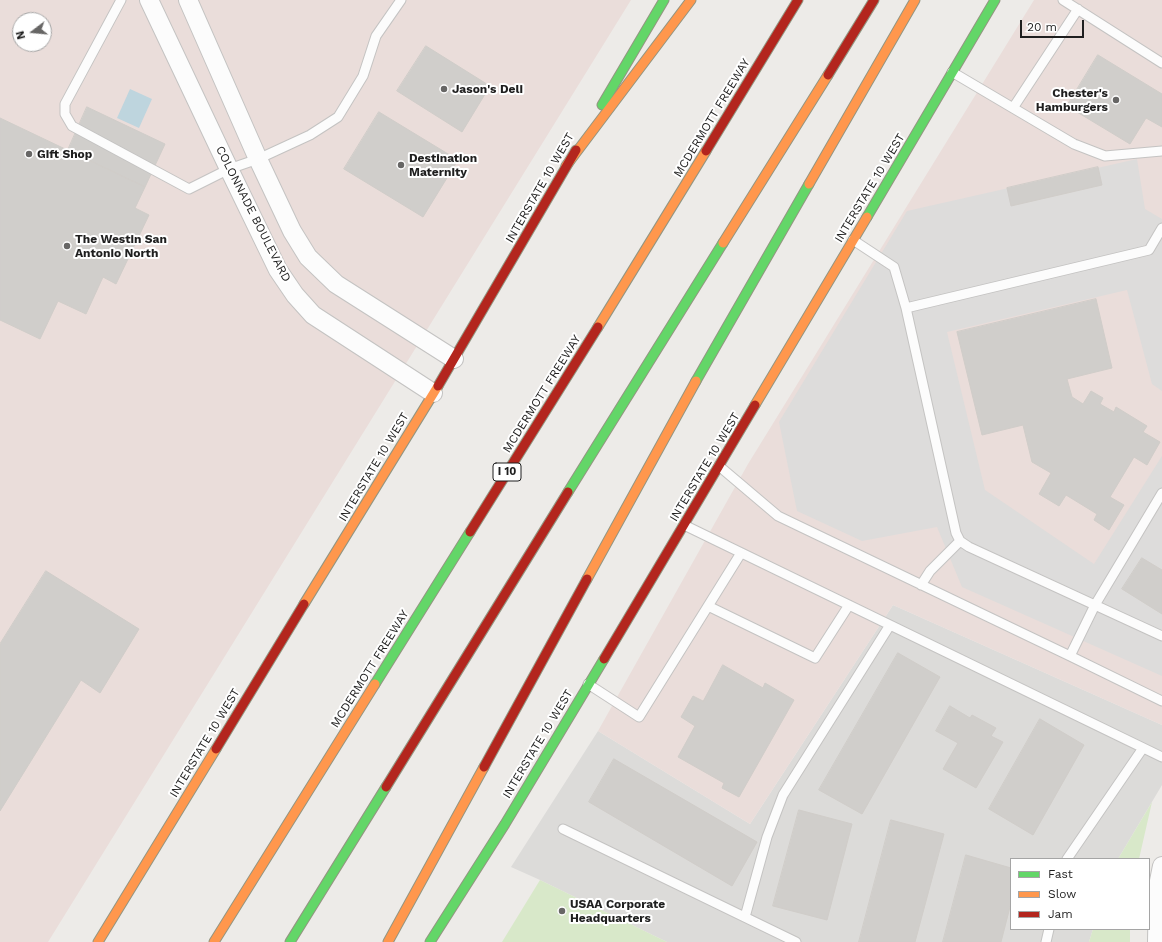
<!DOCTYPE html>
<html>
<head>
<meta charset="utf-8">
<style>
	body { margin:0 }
	#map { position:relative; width:1162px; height:942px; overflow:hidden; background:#edebe8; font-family:"Work Sans",sans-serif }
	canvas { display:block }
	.legend { position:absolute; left:1010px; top:858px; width:140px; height:72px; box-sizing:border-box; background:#fff; border:1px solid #a5a5a5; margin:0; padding:5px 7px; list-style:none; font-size:12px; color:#1f1f1f }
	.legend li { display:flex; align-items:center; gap:8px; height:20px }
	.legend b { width:20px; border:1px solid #a5a5a5 }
	.north { position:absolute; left:12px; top:12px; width:40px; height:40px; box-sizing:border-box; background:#fff; border:1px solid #a5a5a5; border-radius:50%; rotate:254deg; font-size:11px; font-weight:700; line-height:16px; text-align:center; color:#1f1f1f }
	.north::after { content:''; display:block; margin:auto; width:14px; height:18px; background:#676665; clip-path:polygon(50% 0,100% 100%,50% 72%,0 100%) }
	.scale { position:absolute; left:1020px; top:20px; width:64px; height:18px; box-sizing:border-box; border:2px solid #1f1f1f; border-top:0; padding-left:5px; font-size:12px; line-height:14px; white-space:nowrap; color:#1f1f1f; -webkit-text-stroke:3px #fff; paint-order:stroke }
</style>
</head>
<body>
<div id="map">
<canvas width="1162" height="942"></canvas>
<ul class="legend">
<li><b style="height:5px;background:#63d668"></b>Fast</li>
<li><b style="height:5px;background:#ff974d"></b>Slow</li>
<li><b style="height:5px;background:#b3261e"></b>Jam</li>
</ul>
<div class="north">N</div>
<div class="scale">20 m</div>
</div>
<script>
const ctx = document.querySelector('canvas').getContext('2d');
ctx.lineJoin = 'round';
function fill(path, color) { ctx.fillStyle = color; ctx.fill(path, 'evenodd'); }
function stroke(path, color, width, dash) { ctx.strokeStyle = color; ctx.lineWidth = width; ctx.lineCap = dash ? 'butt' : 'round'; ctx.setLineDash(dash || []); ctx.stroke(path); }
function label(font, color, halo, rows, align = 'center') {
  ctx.font = font + ' "Work Sans",sans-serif'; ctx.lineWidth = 4; ctx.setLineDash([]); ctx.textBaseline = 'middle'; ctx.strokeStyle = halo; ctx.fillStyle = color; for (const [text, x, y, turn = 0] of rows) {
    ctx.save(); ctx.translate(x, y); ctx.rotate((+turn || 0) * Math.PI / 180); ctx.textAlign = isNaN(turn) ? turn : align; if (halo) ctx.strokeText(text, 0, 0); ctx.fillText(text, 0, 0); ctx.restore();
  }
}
fill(new Path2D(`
	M893,605L1162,725V785L1118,859H1011V929H1093L1089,942H667L540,880L511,867L598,731L750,824Z`), '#dcdbd9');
fill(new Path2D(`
	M0,0H631L48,942H0ZM20,20H44V44H20Z
	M1034,0H1162V725L893,605L750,824L598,731L748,464Z`), '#eaddda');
fill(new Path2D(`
	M1152,802L1139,859H1118Z
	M540,880L667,942H502Z
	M1093,929H1130V942H1089Z`), '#d8e8c9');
fill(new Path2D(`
	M1137,159L1145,209L1162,219V391L1152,384L1127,290L947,332L985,490L1094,564L1162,456V676L962,587L937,527L862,541L797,511L779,422L907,211Z`), '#dddcdb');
fill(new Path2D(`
	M130,89L152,99L139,128L117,118Z`), '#bed5de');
const building = new Path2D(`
	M426,46L490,86L462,132L397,91Z
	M1098,55L1162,94V127L1146,118L1130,144L1067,106Z
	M87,107L165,144L145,187L68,150Z
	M379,112L458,160L423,217L344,169Z
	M0,118L145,187L135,208L149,215L116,284L103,277L86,314L58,301L40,339L0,320Z
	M1098,167L1102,185L1011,206L1007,188Z
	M1096,299L1112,368L1067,379L1072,397L1083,404L1091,391L1103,398L1100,404L1114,412L1116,407L1147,426L1143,432L1160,442L1147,465L1134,457L1110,497L1124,505L1109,530L1094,520L1097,514L1066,495L1059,506L1039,494L1051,473L1032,462L1023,425L982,435L957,332Z
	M1142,558L1162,570V614L1122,589Z
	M46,571L139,629L100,693L81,680L0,811V644Z
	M898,653L940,677L862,814L819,790Z
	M723,665L763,688L765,683L794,700L739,797L722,788L724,783L678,757L695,726L681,717L693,696L703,701Z
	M950,706L970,718L972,715L996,728L991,736L1003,742L976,788L943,769L958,743L936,731Z
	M1040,719L1084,745L1033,835L989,809Z
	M614,759L757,842L732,886L589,802Z
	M799,810L852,824L827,920L773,906Z
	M891,820L944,834L915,942H859Z
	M966,855L1011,868V903L1001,942H943Z`);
fill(building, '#d0cecb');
stroke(building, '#d0cdc9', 1);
const lane = new Path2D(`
	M121,0L65,104V114L72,126L189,189L229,169L258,159L310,135L338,117L363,76L376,36L401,0
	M1063,0L1162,63
	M952,72L1074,144L1105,156L1162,151
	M1013,108L1078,9
	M853,240L894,267L906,308L956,533L960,541L969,547L1162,636
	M906,308L1149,250L1162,228
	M719,466L778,516L1070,656L1162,701
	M684,525L1162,757
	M921,585L930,571L960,541
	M708,606L815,658L849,605
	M1070,656L1095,605L1162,493
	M588,684L639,717L741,553
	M563,829L796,942
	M1067,859L1143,748
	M745,917L767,837L783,795L890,625
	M1046,942L1049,929`);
const street = new Path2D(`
	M149,0L229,169L278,270L295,295L313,315L433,393
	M188,0L258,159L292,231L308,257L336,284L454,359
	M1157,942L1158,886L1162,866`);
const fast = new Path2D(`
	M602,105L664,0
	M867,217L995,0
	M696,381L809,184
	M568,492L723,243
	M375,684L470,532
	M290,942L386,787
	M430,942L505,824L604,659`);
const slow = new Path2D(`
	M566,166L691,0
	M809,184L915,0
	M723,243L828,75
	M598,327L706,151
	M755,405L867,217
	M587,579L696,381
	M304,604L438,386
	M98,942L216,749
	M214,942L375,684
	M388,942L484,767`);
const jam = new Path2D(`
	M828,75L874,0
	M706,151L798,0
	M438,386L576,150
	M470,532L598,327
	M604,659L755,405
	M216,749L304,604
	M484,767L587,579
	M386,787L568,492`);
stroke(lane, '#c4c3c2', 11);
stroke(street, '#c4c3c2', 20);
stroke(fast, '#939581', 11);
stroke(slow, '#939581', 11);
stroke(jam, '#939581', 11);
stroke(lane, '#fcfcfc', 9);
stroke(street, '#fcfcfc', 18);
stroke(fast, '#63d668', 9);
stroke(slow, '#ff974d', 9);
stroke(jam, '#b3261e', 9);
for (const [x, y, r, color] of [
	[444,89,4,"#676665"],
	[1116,100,4,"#676665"],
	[29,154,4,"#676665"],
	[401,165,4,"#676665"],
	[67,246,4,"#676665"],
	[562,911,4,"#676665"]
]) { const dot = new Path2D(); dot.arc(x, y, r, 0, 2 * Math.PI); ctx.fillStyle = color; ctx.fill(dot); stroke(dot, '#fff', 1.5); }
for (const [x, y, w] of [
	[507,472,28]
]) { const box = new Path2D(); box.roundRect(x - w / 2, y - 9, w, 18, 3); ctx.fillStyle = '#fff'; ctx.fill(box); stroke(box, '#1f1f1f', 1); }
label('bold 11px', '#1f1f1f', null, [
	["I 10",507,472]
]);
label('bold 12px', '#1f1f1f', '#fff', [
	["Jason's Deli",452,89],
	["Chester's",1108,93,"right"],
	["Hamburgers",1108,107,"right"],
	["Gift Shop",37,154],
	["Destination",409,158],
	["Maternity",409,172],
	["The Westin San",75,239],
	["Antonio North",75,253],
	["USAA Corporate",570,904],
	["Headquarters",570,918]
], 'left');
label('12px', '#1f1f1f', '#fff', [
	["MCDERMOTT FREEWAY",712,118,-59],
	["INTERSTATE 10 WEST",540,188,-60],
	["INTERSTATE 10 WEST",870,188,-59],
	["COLONNADE BOULEVARD",253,214,63],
	["MCDERMOTT FREEWAY",542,394,-58],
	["INTERSTATE 10 WEST",374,467,-59],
	["INTERSTATE 10 WEST",705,467,-59],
	["MCDERMOTT FREEWAY",370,669,-58],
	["INTERSTATE 10 WEST",205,743,-59],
	["INTERSTATE 10 WEST",538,744,-59]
]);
</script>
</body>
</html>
